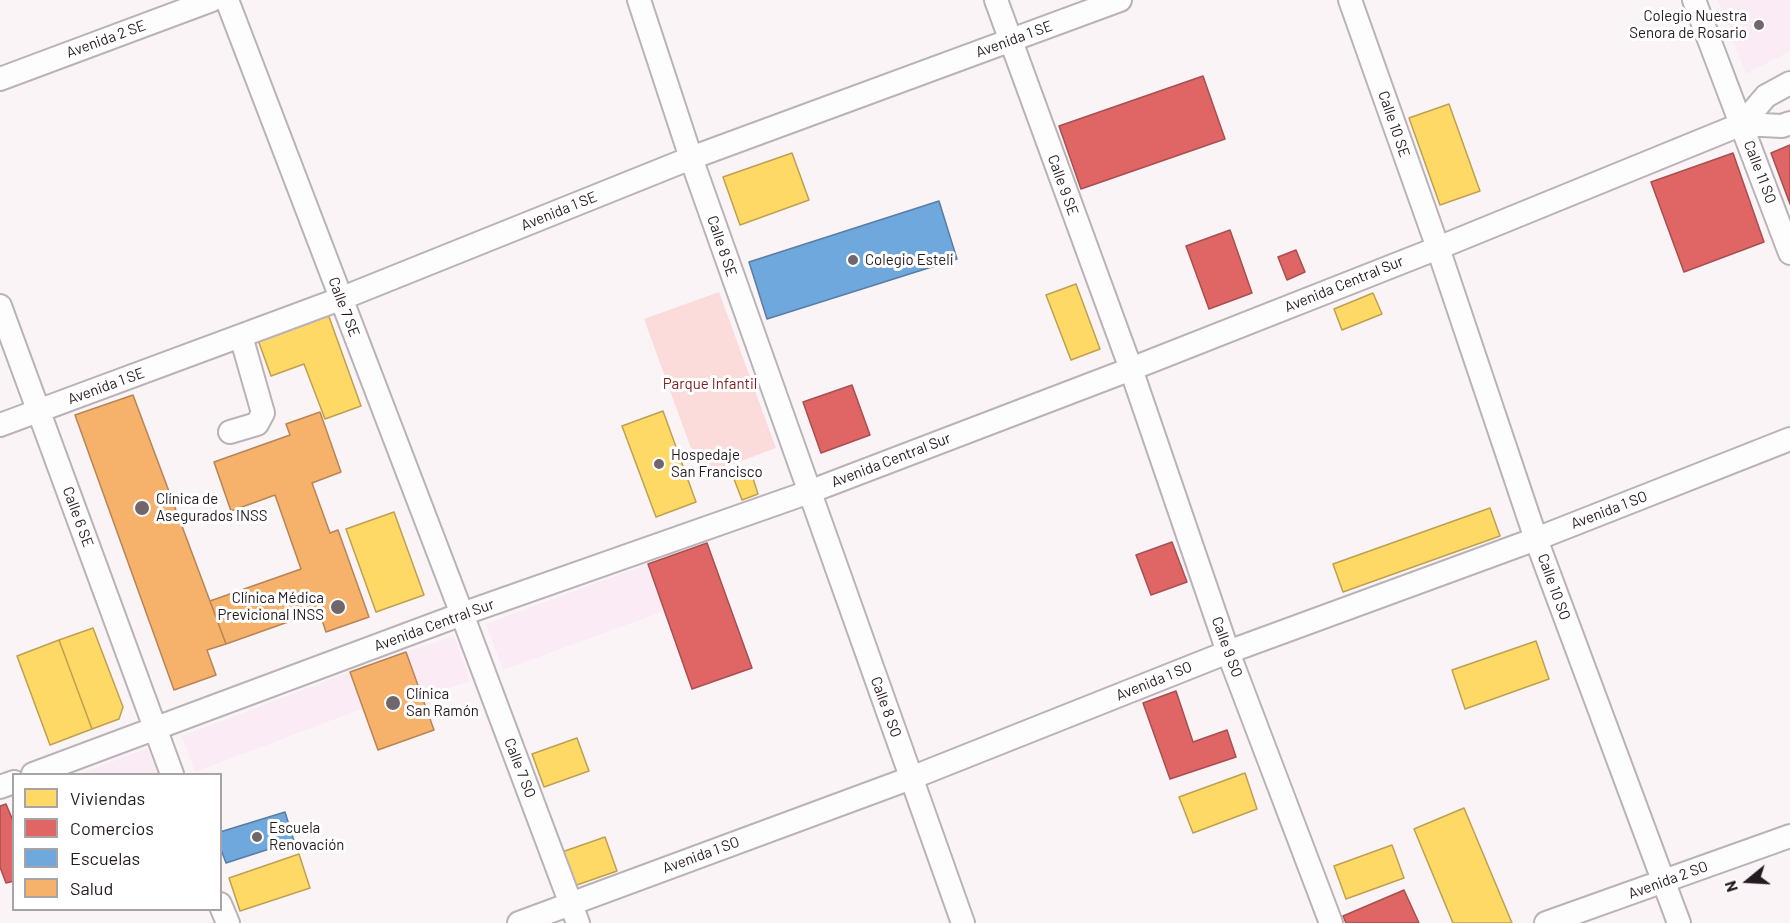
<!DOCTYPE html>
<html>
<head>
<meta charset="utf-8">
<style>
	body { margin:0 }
	#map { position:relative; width:1790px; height:923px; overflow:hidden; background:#faf4f7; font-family:Barlow,sans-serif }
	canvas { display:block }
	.legend { position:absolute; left:12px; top:773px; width:210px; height:138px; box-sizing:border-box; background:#fff; border:2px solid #a8a3a6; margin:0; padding:8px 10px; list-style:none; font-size:18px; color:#261a21 }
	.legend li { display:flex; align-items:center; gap:12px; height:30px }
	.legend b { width:30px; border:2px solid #a8a3a6 }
	.north { position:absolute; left:1718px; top:851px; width:60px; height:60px; -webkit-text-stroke:4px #fff; paint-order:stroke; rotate:252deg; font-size:16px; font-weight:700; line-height:24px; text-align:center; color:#261a21 }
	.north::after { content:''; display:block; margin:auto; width:21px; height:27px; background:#261a21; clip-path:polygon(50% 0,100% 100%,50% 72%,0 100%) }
</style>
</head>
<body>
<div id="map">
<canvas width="1790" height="923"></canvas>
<ul class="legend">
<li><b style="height:16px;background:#ffd966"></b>Viviendas</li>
<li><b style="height:16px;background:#e06666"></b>Comercios</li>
<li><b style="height:16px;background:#6fa8dc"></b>Escuelas</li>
<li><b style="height:16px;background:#f6b26b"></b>Salud</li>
</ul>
<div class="north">N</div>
</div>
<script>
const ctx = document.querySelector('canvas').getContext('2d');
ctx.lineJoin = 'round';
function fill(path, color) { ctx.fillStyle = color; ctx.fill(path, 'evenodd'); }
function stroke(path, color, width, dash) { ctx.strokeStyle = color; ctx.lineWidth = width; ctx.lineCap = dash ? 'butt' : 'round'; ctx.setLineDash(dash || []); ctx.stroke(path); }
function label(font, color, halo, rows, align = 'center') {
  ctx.font = font + ' Barlow,sans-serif'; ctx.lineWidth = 6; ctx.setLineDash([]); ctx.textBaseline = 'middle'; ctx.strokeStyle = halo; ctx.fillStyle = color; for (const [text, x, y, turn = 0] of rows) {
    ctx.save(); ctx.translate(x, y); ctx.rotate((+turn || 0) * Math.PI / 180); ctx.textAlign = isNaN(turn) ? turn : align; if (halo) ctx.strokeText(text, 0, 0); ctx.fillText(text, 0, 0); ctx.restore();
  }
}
fill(new Path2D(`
	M1718,0H1790V51L1746,74Z
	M648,564L664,611L503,670L486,624Z
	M454,636L470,681L422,698L406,652Z
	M350,672L364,708L195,772L182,736Z
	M147,748L158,774H80Z`), '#fbebf4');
fill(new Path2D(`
	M719,292L776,448L701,476L644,319Z`), '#fbdcda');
const homes = new Path2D(`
	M1449,104L1480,191L1440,205L1409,118Z
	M792,153L809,200L740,225L723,177Z
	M1076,284L1100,349L1071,360L1046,295Z
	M1373,293L1382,314L1342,330L1334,309Z
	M328,314L361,406L325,419L304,364L271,376L258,340Z
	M663,411L696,502L656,517L622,426Z
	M751,472L758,494L742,500L734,479Z
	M1490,508L1500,536L1343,592L1333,564Z
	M394,512L424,595L376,612L346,529Z
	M93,628L123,707L119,719L92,729L59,640Z
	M59,640L92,729L50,745L17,656Z
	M1536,641L1549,679L1465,709L1452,670Z
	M577,738L589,771L544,787L532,754Z
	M1245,773L1257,809L1193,833L1179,797Z
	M1464,808L1512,923H1453L1414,829Z
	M605,837L617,871L574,886L562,852Z
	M1392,845L1404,878L1346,899L1334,866Z
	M299,854L310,888L240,911L229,878Z`);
fill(homes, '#ffd966');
stroke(homes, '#bea051', 1.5);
const shops = new Path2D(`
	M1203,76L1225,139L1081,189L1059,126Z
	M1790,145V204L1771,153Z
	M1733,153L1764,242L1684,272L1651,182Z
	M1230,230L1252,293L1209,309L1186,246Z
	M1296,250L1305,272L1287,280L1278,257Z
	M852,385L870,435L821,453L803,402Z
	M1172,542L1187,582L1151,595L1136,555Z
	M707,543L752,668L692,689L648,564Z
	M1176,691L1193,742L1227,730L1236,757L1170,779L1143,703Z
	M6,804L14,823V881L6,883L0,867V806Z
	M1404,890L1419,923H1346L1343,916Z`);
fill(shops, '#e06666');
stroke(shops, '#a84f51', 1.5);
const schools = new Path2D(`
	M939,201L957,259L767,319L749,262Z
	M285,812L294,841L226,863L220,847V832Z`);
fill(schools, '#6fa8dc');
stroke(schools, '#597da4', 1.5);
const health = new Path2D(`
	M133,395L226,644L207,650L216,675L174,690L75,415Z
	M320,412L341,472L312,483L330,533L338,530L369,617L326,632L319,611L226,644L210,601L301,569L275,495L231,511L214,462L290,435L286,424Z
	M406,652L434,730L378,750L350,672Z`);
fill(health, '#f6b26b');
stroke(health, '#b88455', 1.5);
const minor = new Path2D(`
	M227,0L462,614L578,923
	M639,0L691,158L963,923
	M996,0L1131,369L1228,652L1331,923
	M1350,0L1438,248L1536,539L1679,923
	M1694,0L1790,253
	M0,79L212,0
	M1742,124L1766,96L1790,83
	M0,306L172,774
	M0,425L340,299L691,158L1120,0
	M230,432L257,424L263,413L241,336
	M33,774L462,614L809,492L1131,369L1438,248L1742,124L1782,126L1790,123
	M0,787L14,782
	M220,904L228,923
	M519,923L911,778L1228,652L1536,539L1790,439
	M1546,923L1790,836`);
stroke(minor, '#bab2b7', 26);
stroke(minor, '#fefdfe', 22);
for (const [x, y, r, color] of [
	[1759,25,6,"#70666c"],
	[853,260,6,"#70666c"],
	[659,464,6,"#70666c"],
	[142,508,8,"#70666c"],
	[338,607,8,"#70666c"],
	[393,703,8,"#70666c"],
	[257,837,6,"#70666c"]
]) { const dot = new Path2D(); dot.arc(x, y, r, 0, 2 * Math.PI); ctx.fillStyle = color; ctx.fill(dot); stroke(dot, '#fff', 2); }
label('15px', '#261a21', '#fff', [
	["Colegio Nuestra",1747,16,"right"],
	["Senora de Rosario",1747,33,"right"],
	["Colegio Esteli",865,260],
	["Hospedaje",671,455],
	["San Francisco",671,472],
	["Clínica de",156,499],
	["Asegurados INSS",156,516],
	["Clínica Médica",324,598,"right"],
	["Previcional INSS",324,615,"right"],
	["Clínica",406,694],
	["San Ramón",406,711],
	["Escuela",269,828],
	["Renovación",269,845]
], 'left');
label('15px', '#261a21', '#fff', [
	["Avenida 2 SE",106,39,-20],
	["Avenida 1 SE",1014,39,-20],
	["Calle 10 SE",1394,124,71],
	["Calle 11 SO",1760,172,69],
	["Calle 9 SE",1063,185,70],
	["Avenida 1 SE",559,211,-22],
	["Calle 8 SE",722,246,71],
	["Avenida Central Sur",1344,284,-22],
	["Calle 7 SE",344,307,69],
	["Avenida 1 SE",106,386,-20],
	["Avenida Central Sur",891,460,-21],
	["Avenida 1 SO",1609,510,-21],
	["Calle 6 SE",78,517,70],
	["Calle 10 SO",1554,587,70],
	["Avenida Central Sur",434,625,-20],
	["Calle 9 SO",1227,647,70],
	["Avenida 1 SO",1154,681,-22],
	["Calle 8 SO",886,707,70],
	["Calle 7 SO",520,768,69],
	["Avenida 1 SO",701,855,-20],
	["Avenida 2 SO",1668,880,-20]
]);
label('15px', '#7f1d1d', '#fff', [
	["Parque Infantil",710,384]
]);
</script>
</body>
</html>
